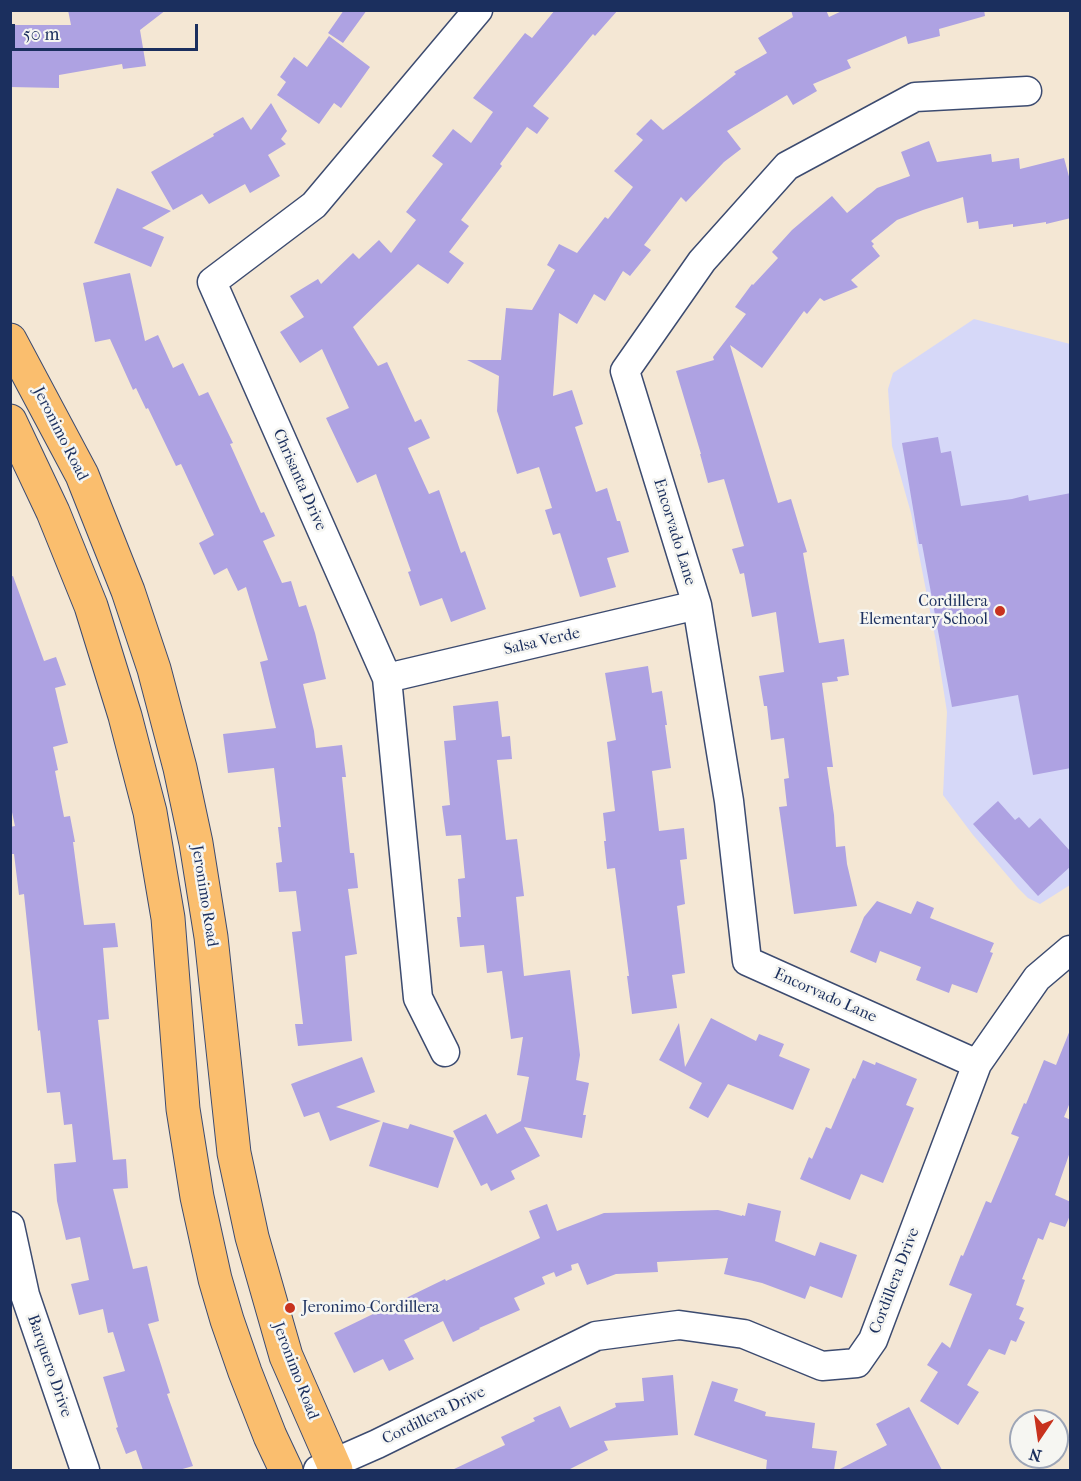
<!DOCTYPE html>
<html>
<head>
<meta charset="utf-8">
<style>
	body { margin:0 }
	#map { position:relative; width:1081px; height:1481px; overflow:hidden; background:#f4e7d4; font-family:"IM FELL French Canon",serif }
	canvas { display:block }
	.frame { position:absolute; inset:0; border:12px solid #1b2f5e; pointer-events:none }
	.north { position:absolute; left:1009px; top:1409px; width:60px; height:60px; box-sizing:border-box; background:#f6f6f2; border:2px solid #9ea6b7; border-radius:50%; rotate:193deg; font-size:16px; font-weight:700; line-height:24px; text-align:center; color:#1b2f5e }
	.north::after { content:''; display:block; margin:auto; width:21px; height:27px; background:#c8321e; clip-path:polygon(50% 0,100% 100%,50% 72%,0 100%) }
	.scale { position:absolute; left:12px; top:24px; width:186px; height:27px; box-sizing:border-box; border:3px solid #1b2f5e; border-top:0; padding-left:8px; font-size:18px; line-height:21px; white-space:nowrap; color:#1b2f5e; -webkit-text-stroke:4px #f6f6f2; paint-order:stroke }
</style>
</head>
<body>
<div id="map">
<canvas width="1081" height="1481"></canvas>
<div class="frame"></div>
<div class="north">N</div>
<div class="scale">50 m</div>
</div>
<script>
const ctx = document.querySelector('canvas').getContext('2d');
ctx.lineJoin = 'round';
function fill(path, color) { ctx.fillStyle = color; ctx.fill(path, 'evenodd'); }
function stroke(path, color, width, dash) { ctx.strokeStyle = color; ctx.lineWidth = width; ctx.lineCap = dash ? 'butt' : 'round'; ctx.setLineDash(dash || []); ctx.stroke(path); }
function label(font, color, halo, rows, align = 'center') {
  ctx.font = font + ' "IM FELL French Canon",serif'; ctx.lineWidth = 5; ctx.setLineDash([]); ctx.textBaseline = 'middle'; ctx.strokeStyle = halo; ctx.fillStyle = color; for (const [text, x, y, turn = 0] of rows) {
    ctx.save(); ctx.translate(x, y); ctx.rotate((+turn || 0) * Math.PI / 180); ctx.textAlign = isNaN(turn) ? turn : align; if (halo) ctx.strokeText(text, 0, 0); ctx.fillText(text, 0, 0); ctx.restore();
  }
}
fill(new Path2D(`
	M974,319L1070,344V885L1040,904L1028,898L1018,888L973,835L943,795L947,712L936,642L911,513L892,446L888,389L893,373Z`), '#d6d8f8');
fill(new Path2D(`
	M68,10H166L140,30L146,66L123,69L122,64L59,75V88L10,87V25H71Z
	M344,10H367L343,43L328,33Z
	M555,10H618L595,36L593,34L533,106L549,118L537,134L527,127L500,164L502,166L461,220L469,226L449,252L464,263L448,284L418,264L353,327L378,366L387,362L415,422L421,419L430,438L408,448L429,494L439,490L461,553L465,551L486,609L451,622L442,598L420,606L408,572L411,571L376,474L357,483L326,418L349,408L322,349L300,363L280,332L304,317L290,296L318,279L321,284L353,253L359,259L379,240L391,253L416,220L406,212L443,164L432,156L453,129L471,143L493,112L473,98L525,33L532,38Z
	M791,10H826L829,17L844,10H984L985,16L939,29L940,36L908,44L906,36L847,60L851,68L813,84L817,91L793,105L787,95L727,131L741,149L724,162L686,202L681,197L644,245L651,250L630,276L623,271L605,301L594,294L577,324L559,313L553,396L572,390L583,424L575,427L596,492L607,488L617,521H620L629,552L607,558L616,587L580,597L560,533L553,535L545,510L552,508L539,467L517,474L497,411L499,376L467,360H501L506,308L532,310L555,270L547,265L559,244L577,253L605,217L608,219L633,187L614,171L643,140L636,134L651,119L663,130L736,74L734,72L767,53L758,38L793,17Z
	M329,36L370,67L341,108L334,103L319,124L277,95L286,82L280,77L294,57L307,67Z
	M271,103L287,131L281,139L286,144L268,155L280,176L250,193L245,184L209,204L202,194L173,210L151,172L214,136L213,134L243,117L251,130Z
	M929,141L937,162L991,154L992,162L1019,158L1020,169L1064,158L1071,184V218L1046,224V222L1013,227V224L979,229L978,221L967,223L963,197L923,210L897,220L871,241L874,244L872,246L880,256L851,280L858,287L824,301L820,298L807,314L804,311L762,368L730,345L778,503L791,499L807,552L803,553L819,643L844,639L849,675L837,677L838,681L822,683L833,767H827L834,815L836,847L845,846L847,864L857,906L794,914L779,807L787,806L784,779L789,778L784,738L771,740L767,706H764L759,676L784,672L776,612L752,617L744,573L740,574L732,549L744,546L724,479L708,483L700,454H701L676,371L714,360L713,357L746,314L735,307L752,284L753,285L778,258L772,252L792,230L832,196L847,213L877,188L910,176L901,152Z
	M117,188L171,211L142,228L164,237L151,267L94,243Z
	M130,273L145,341L158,335L173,368L183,363L199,396L208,392L233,443L230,444L261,513L264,512L275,536L263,541L282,583L291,581L299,607L306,605L315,633L326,679L303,684L314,731L316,748L342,745L346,777H342L350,853H354L358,888L348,889L357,954L345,956L352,1041L298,1046L295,1024H303L292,932L301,931L296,891L279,892L276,863L282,862L278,827H281L274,768L228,773L223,734L276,728L260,662L268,660L246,587L238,591L227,568L214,575L199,543L214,535L181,464L176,466L148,408L146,409L136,388L133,390L110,339L95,342L83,283Z
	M938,437L941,453L951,451L961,506L1012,499L1028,495L1029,501L1071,493V768L1033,775L1018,695L952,707L922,544H919L902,443Z
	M13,576L44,661L56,657L66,685L55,688L68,743L53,747L58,770L55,771L64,817L70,816L75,842H73L84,925L115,923L118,947L103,948L109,1019L98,1020L113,1160L126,1159L128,1188L113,1189L133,1269L147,1266L159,1321L148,1324L170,1393L167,1394L193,1466L179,1470H143L136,1450L126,1454L116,1428L118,1427L103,1377L125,1371L113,1332L108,1333L103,1309L79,1315L71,1284L89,1280L80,1237L66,1240L57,1201L54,1164L76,1162L72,1124L64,1125L60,1092L47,1093L40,1030L38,1031L24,894L19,895L14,854H10V827L15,826L10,803V577Z
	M648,666L652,693L662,691L667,725H665L671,768L652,771L659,831L684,828L687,859L680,860L685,904L677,906L685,973L672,975L677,1008L632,1014L627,976H629L615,868L607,869L604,841H606L603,813L615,811L607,742L616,740L605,673Z
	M498,701L502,737L510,736L512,759L497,760L506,840L517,839L524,896L516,897L524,976L570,970L580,1055L576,1080L589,1083L583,1115H586L582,1138L524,1127L540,1156L511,1171L515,1179L491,1191L487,1183L481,1186L453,1131L486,1114L497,1134L521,1121L529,1077L517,1075L523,1037L511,1039L502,971L487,973L484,945L460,947L457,917H461L458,879L465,878L461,835L446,836L442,806L450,805L444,741L456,740L453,706Z
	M998,801L1015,820L1019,817L1029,828L1040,818L1071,852V866L1038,896L973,824Z
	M877,901L911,914L917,901L934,908L930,918L994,943L990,952L993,953L977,993L952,984L949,993L916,980L921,967L880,951L876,963L850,952L864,917Z
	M711,1018L756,1041L759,1034L784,1044L779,1056L810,1069L793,1110L728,1084L708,1118L689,1108L702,1083L659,1060L679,1023L685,1067Z
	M1070,1030L1071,1100L1064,1117L1071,1120V1149L1055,1195L1071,1202V1213L1065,1227L1050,1222L1043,1240L1038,1238L1022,1279L1025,1280L1016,1305L1024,1308L1019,1319L1025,1322L1016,1342L1011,1340L1005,1355L989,1349L967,1385L979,1392L958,1425L920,1401L938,1372L927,1365L942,1342L950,1348L972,1294L949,1285L961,1255L963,1256L986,1201L991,1203L1019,1137L1011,1134L1024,1103L1026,1104L1044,1060L1056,1065Z
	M362,1057L375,1092L336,1107L381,1121L330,1141L319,1112L304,1117L291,1084Z
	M863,1060L875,1065L876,1062L917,1079L906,1105L914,1108L883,1183L861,1174L850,1200L800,1179L809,1157L812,1159L826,1127L831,1129L853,1078L855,1079Z
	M383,1122L408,1129L410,1124L454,1138L438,1188L369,1166Z
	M748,1203L781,1211L775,1241L815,1256L820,1242L857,1255L842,1298L810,1286L805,1299L762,1283L724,1274L728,1258L657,1262L658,1272L616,1274L587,1285L578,1263L571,1265L572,1270L556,1277L554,1272L542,1277L545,1284L514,1298L520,1310L479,1328L480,1329L453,1342L443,1321L404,1340L414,1359L389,1371L383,1359L354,1373L334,1333L445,1279L446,1281L540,1238L529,1211L547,1204L557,1231L604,1213L718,1210L742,1216V1215L745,1216Z
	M673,1375L678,1435L604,1441L608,1450L568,1470H452L505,1445L501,1437L535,1421L533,1418L560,1406L570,1428L616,1407L615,1403L644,1401L642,1378Z
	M712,1381L738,1389L734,1401L766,1412L765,1416L815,1423L812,1448L837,1451L834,1470H766L767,1460L694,1435Z
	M909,1407L942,1470H838L887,1445L876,1424Z`), '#aea2e2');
const minor = new Path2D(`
	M387,678L697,605
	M445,1052L418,998L387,678L212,282L314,205L478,10
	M977,1064L747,961L729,801L697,605L625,371L702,261L787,166L915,97L1027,91
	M10,1226L25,1295L85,1470
	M318,1470L377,1444L596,1336L679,1325L744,1334L822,1366L857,1363L873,1340L977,1064L1037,978L1070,950`);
const major = new Path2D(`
	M10,340L82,475L128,591L154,669L180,768L196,843L211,937L234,1153L252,1237L286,1356L336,1470
	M10,421L53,512L91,606L125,716L150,812L168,918L183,1109L197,1197L215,1279L227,1320L245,1372L270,1436L286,1470`);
stroke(minor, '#3c4b70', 31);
stroke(major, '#3c4b70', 35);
stroke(minor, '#fff', 28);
stroke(major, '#fabe6e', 33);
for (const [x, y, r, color] of [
	[1000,611,6,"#c8321e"],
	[290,1308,6,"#c8321e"]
]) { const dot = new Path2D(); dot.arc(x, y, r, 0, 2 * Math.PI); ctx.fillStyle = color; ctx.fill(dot); stroke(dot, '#f6f6f2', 2); }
label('16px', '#1b2f5e', '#f6f6f2', [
	["Jeronimo Road",60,434,63],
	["Chrisanta Drive",299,480,66],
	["Encorvado Lane",674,532,73],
	["Salsa Verde",542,642,-13],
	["Jeronimo Road",204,896,81],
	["Encorvado Lane",825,996,24],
	["Cordillera Drive",895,1281,-69],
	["Barquero Drive",49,1366,71],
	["Jeronimo Road",295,1371,69],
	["Cordillera Drive",434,1416,-26]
]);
label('16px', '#1b2f5e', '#f6f6f2', [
	["Cordillera",988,602],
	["Elementary School",988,620],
	["Jeronimo-Cordillera",302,1308,"left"]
], 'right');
</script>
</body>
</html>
